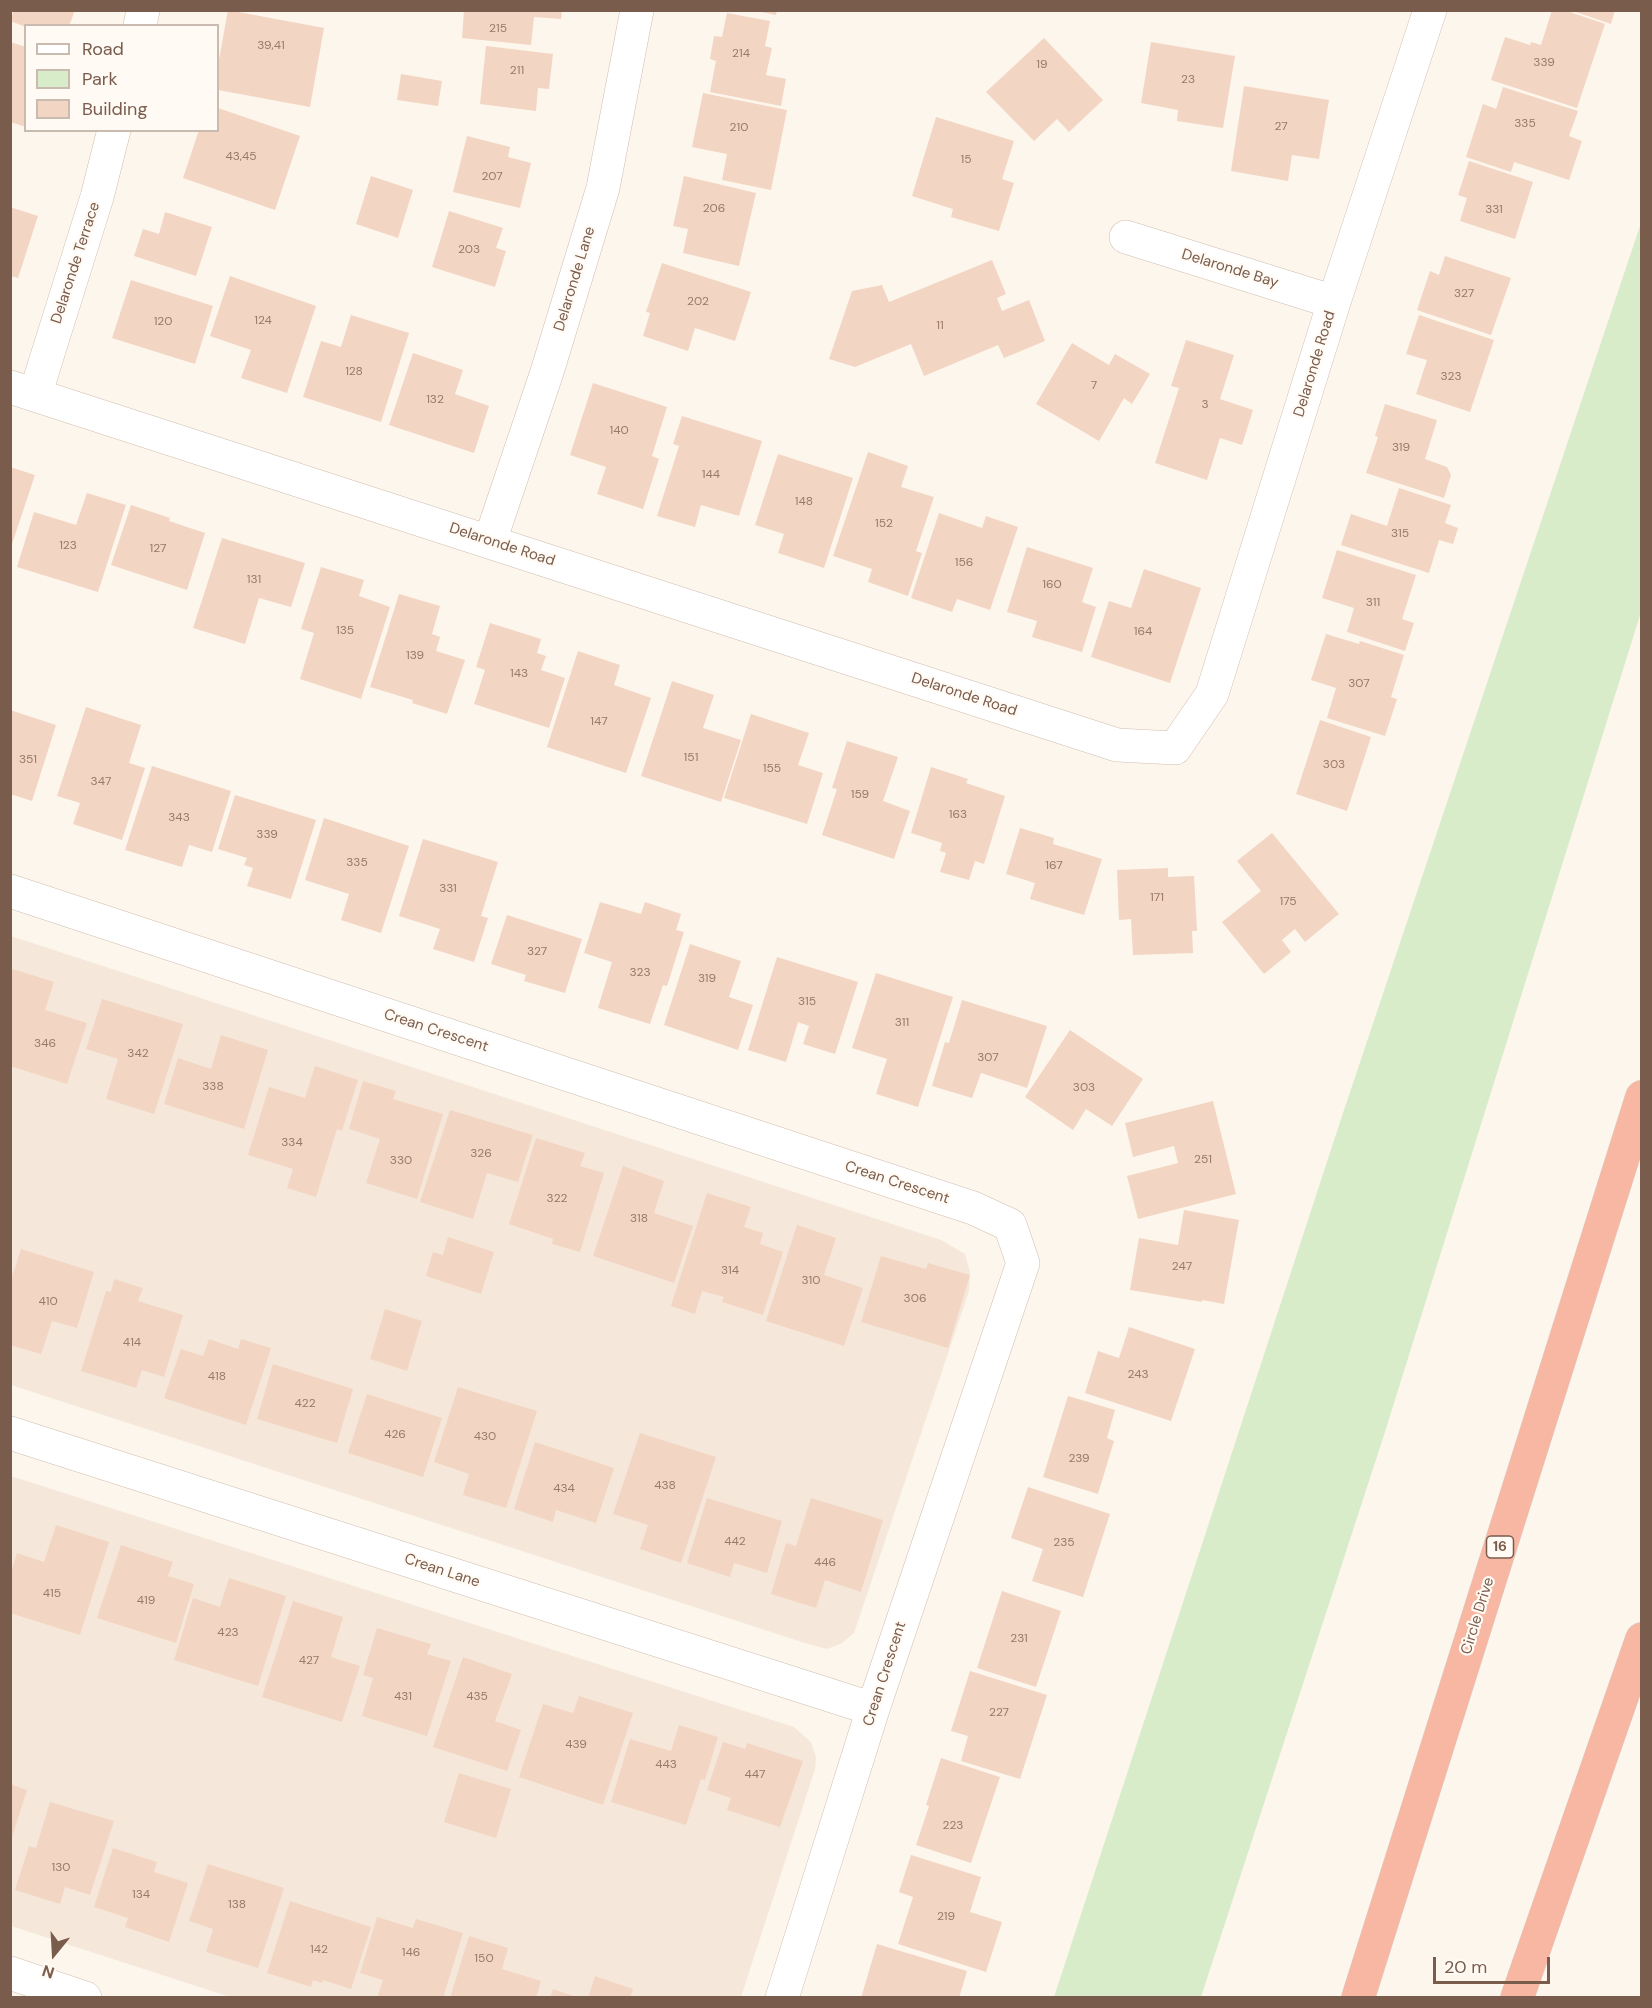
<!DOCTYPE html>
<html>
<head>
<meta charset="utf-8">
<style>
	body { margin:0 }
	#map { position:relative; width:1652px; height:2008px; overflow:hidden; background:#fdf6ec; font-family:"DM Sans",sans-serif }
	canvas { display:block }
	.frame { position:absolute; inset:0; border:12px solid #7a5c4d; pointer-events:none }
	.legend { position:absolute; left:24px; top:24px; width:195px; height:108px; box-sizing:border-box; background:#fffaf3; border:2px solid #cabbb1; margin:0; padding:8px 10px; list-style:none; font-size:18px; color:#7a5c4d }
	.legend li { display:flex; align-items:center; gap:12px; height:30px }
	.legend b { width:30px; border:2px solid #cabbb1 }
	.north { position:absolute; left:24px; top:1924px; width:60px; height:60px; -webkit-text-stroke:4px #fffaf3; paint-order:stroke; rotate:198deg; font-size:16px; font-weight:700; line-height:24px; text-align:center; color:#7a5c4d }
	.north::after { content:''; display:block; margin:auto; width:21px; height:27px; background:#7a5c4d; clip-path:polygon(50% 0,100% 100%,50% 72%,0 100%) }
	.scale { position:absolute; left:1433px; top:1957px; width:117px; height:27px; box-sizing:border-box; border:3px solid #7a5c4d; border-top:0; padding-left:8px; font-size:18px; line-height:21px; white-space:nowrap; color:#7a5c4d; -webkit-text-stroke:4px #fffaf3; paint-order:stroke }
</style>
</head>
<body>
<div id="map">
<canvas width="1652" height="2008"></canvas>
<div class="frame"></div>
<ul class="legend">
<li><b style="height:8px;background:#fff"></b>Road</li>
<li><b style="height:16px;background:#d8ecc9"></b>Park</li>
<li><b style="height:16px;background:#f3d5c3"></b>Building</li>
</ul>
<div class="north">N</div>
<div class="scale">20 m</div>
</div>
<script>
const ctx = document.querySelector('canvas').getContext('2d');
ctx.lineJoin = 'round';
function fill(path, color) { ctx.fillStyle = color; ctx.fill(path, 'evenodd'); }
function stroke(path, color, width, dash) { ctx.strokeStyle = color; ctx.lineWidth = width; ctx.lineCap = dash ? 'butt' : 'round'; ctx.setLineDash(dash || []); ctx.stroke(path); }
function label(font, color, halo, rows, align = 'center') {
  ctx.font = font + ' "DM Sans",sans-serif'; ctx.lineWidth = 4.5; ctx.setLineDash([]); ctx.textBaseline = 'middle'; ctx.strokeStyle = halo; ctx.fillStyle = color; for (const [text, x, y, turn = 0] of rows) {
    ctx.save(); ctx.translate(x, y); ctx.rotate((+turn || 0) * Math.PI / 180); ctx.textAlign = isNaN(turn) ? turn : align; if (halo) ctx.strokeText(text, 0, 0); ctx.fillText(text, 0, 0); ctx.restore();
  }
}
fill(new Path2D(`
	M11,936L941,1240L965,1254L970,1272L969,1291L854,1633L842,1643L827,1649L808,1644L11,1385Z
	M11,1476L794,1727L811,1742L816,1757L815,1769L741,1997H230L11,1926Z`), '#f5e8da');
fill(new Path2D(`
	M1641,223V612L1384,1435L1201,1997H1054L1341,1119Z`), '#d8ecc9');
fill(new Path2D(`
	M14,10H75L69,26L26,27L10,21Z
	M228,10L324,28L310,107L218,90V65Z
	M464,10H562L561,19L534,17L531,45L462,38Z
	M752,10H777L776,15Z
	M1552,10H1564L1605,24L1577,108L1491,80L1505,37L1530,45L1531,42L1541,45Z
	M1570,10H1615L1611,24Z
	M727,13L770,21L765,46L772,48L766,75L786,79L781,106L710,92L716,61L710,59L714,36L722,37Z
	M1044,38L1103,100L1069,132L1057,119L1034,141L986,92Z
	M10,42L26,47V127L10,122Z
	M1151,42L1235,56L1223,128L1177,121L1178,110L1141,103Z
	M486,46L553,54L549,89L538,88L536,111L480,104Z
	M401,74L442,81L438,106L397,100Z
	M1244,86L1329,100L1319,159L1292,155L1288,181L1231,171Z
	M1503,87L1578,111L1569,136L1582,141L1569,180L1514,162L1511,172L1466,157L1483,104L1496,109Z
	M703,93L787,110L771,190L722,180L727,154L692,147Z
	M218,108L300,136L275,210L183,178L199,130H218Z
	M936,117L1014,141L1002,179L1014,183L999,231L951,217L953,209L912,196Z
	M467,136L510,147L508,157L531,163L520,208L453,192Z
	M1469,161L1533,182L1515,239L1460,221L1467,198L1458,195Z
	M371,176L413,190L398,238L356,224Z
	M684,176L756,193L739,266L683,253L688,229L673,226Z
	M10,207L38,216L18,278L10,276Z
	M449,211L503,228L496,248L506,251L495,287L432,267Z
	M165,212L212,227L196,276L134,256L143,229L159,234Z
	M1445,256L1511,278L1491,335L1417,310L1430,271L1439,275Z
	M992,260L1006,294L997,298L1002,311L1029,300L1045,341L1004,358L998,345L924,376L911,344L855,367L829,359L852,291L882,285L889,302Z
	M662,263L751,292L735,341L695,328L688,351L643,336L650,313L646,312Z
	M230,276L316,306L287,393L241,378L251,350L210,336Z
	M131,280L213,306L195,364L112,338Z
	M351,315L409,333L381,422L303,397L321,341L341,347Z
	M1419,315L1494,340L1470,412L1416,394L1427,360L1406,354Z
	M1186,340L1234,355L1220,399L1253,410L1242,445L1220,438L1207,480L1155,463L1179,388L1171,386Z
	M1072,343L1109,365L1115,354L1150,374L1132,404L1124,398L1099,441L1036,404Z
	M413,353L463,370L455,394L489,406L474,453L389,425Z
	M593,383L667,407L652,456L659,459L643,509L597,494L606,467L570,455Z
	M1385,404L1437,420L1425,459L1447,467L1451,475L1444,498L1366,473L1378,437L1375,436Z
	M682,416L762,441L739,516L701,505L695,527L657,516L679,446L673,444Z
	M868,452L908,466L901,487L934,497L916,551L922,553L908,596L868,582L872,569L833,556Z
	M778,454L853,478L824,568L778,553L784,534L755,525Z
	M10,467L35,475L11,547H10Z
	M1399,488L1451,505L1445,523L1458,528L1453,544L1439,540L1429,573L1341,545L1351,514L1387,526Z
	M87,493L126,505L98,592L17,567L34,512L76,525Z
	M131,505L170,518L169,521L205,533L187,590L111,565Z
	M939,513L982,528L986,516L1018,527L990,610L957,599L952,612L911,598Z
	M222,538L305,563L291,607L259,598L245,644L193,628Z
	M1027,547L1093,568L1082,602L1096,607L1082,652L1032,637L1037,621L1007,612Z
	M1337,550L1416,575L1402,619L1414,623L1405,651L1347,632L1354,608L1322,598Z
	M321,567L364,580L359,596L390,607L361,699L300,679L314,633L301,629Z
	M1144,569L1201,588L1170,683L1091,657L1109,601L1131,608Z
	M399,594L440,606L432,634L440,637L436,651L465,660L447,714L412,703L413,700L370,687Z
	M490,623L541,639L537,653L546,656L541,670L565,678L549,728L474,704L485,670L476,667Z
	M1326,634L1359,644L1360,641L1404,655L1391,697L1397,699L1385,736L1327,718L1336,688L1311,680Z
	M578,651L620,665L614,685L651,698L626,773L547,747Z
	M672,681L714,695L703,728L741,740L721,802L641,776Z
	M86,707L141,725L129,763L145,768L122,840L73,824L80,803L57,796Z
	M10,710L56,725L32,801L10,794Z
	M751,714L809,733L798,765L823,773L807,824L724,798Z
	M1320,720L1371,737L1347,811L1296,794Z
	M847,741L898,757L883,801L910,811L894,859L822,835L837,789L832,788Z
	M152,766L231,791L212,852L189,845L182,867L125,850Z
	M931,767L968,779L966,783L1005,796L984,864L975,861L969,880L940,872L946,853L940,851L942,843L911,833Z
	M235,795L316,820L291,899L247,886L253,868L244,865L247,858L218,849Z
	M324,818L409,846L381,933L341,920L349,894L305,880Z
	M1020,828L1054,838L1053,844L1102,859L1084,915L1030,899L1035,883L1006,874Z
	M1272,833L1339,914L1305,942L1295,929L1282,940L1291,952L1264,974L1222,922L1261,891L1237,861Z
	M423,839L498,862L481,916L488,918L474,962L433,949L440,929L399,916Z
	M1168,868V877L1194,876L1197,931H1192L1193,953L1133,955L1131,919L1119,920L1117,870Z
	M600,902L641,914L645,902L681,914L676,930L684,932L667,986L663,985L650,1024L598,1008L612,962L584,953Z
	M507,915L582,939L565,993L524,981L526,975L491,964Z
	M690,944L741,961L729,997L753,1005L738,1050L664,1025Z
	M777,957L858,982L835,1054L803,1044L809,1026L798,1022L786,1062L748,1050Z
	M13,969L54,982L45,1010L87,1023L67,1084L10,1066V977Z
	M876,973L953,997L918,1107L876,1094L887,1059L852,1048Z
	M102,999L183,1024L154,1114L106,1099L118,1059L86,1049Z
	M962,1000L1047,1026L1027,1088L981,1073L972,1098L932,1086L945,1042L949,1043Z
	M1070,1030L1143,1079L1112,1126L1086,1109L1073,1130L1025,1097Z
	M221,1035L268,1050L244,1129L164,1104L178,1058L211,1069Z
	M315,1066L358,1080L342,1131L337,1129L316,1197L287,1188L293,1169L248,1155L269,1087L305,1098Z
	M363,1081L396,1091L393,1099L443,1114L417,1199L366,1183L380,1139L349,1129Z
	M1213,1101L1236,1194L1138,1219L1127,1176L1178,1163L1174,1146L1133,1157L1125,1123Z
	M450,1110L533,1135L518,1182L487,1173L473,1219L420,1202Z
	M536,1138L585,1153L580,1166L604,1173L580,1252L552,1244L553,1239L509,1224Z
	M623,1166L664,1181L654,1213L693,1226L674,1283L593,1256Z
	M707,1193L751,1207L744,1227L763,1233L760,1244L783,1252L763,1315L722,1302L724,1297L702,1291L695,1314L671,1306Z
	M1184,1210L1239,1220L1224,1304L1202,1300V1302L1130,1290L1139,1238L1178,1245Z
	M797,1225L836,1238L824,1275L863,1288L844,1346L766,1321Z
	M448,1237L494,1252L481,1294L426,1276L433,1252L443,1255Z
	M21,1249L94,1272L77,1328L52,1321L41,1354L10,1345V1283Z
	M881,1256L926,1269L928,1263L970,1275L948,1348L861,1322Z
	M114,1279L143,1288L138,1301L183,1315L164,1377L142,1370L136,1388L81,1371L106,1291L111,1292Z
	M385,1309L422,1321L407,1371L370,1359Z
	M1129,1327L1195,1349L1171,1421L1085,1393L1098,1351L1119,1358Z
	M209,1339L238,1349L241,1339L271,1348L246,1425L164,1398L181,1349L203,1356Z
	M273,1364L353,1389L337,1443L257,1419Z
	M458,1387L537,1411L506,1508L463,1495L469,1474L434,1462Z
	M367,1394L442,1418L423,1477L348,1453Z
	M1068,1396L1115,1410L1107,1438L1114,1441L1098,1494L1043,1477Z
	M640,1433L716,1457L681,1563L640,1549L648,1525L613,1514Z
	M535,1442L614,1468L596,1523L556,1510L553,1522L514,1509Z
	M1028,1487L1110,1514L1083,1597L1032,1581L1043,1549L1011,1538Z
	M707,1498L782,1521L767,1573L734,1563L730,1577L687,1563Z
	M811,1498L883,1520L861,1592L825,1580L816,1608L771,1594L786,1543L796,1546Z
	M56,1525L109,1542L80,1635L10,1613V1575L17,1553L44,1562Z
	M121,1545L173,1562L168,1576L194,1584L176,1643L97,1618Z
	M229,1578L286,1596L258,1686L174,1660L193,1598L220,1607Z
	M1002,1591L1061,1611L1036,1687L977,1668Z
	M293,1601L343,1617L331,1657L360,1666L342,1722L262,1697Z
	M377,1628L431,1644L427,1654L451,1661L427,1736L362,1716L373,1678L363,1675Z
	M463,1657L512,1674L495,1721L521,1730L507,1771L433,1747Z
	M970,1671L1047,1695L1020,1779L961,1761L968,1736L951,1731Z
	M579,1696L633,1713L603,1805L519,1777L543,1704L573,1713Z
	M679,1725L718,1737L705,1780L701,1779L686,1825L611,1802L630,1739L671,1751Z
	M723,1742L745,1749L747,1743L803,1761L780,1827L727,1810L731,1798L707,1790Z
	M941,1758L1000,1777L971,1863L916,1845L929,1806L926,1805Z
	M459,1773L511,1789L496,1838L444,1822Z
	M10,1784L27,1790L11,1840H10Z
	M50,1802L114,1821L90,1895L65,1887L60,1904L15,1890L29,1846L36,1848Z
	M113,1848L157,1862L154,1872L188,1883L169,1942L125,1927L128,1918L94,1907Z
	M911,1855L981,1877L970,1912L1002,1922L986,1972L898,1944L913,1897L899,1892Z
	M208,1864L284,1888L258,1968L206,1952L213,1929L189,1921Z
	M290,1901L371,1927L351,1989L323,1980L322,1983L313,1980L311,1987L267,1973Z
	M377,1917L413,1928L416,1919L463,1933L443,1998H377L383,1980L360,1973Z
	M469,1936L508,1948L502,1969L541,1981L536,1998H450Z
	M877,1944L967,1971L959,1998H861Z
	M595,1976L633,1989L630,1998H588Z
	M553,1989L576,1997V1998H550Z`), '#f3d5c3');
const minor = new Path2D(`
	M140,26L143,10
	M1126,237L1334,302
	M10,387L1117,745L1175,748L1212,694L1334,302L1430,10
	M35,395L97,197L114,130
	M490,541L547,372L603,188L637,10
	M10,891L973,1208L1010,1225L1023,1263L873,1709L782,1998
	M10,1433L873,1709
	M10,1973L85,1998`);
const highway = new Path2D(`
	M1358,1998L1642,1097
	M1517,1998L1642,1639`);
stroke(minor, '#d1beb0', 34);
stroke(highway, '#dad1cd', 34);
stroke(minor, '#fff', 33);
stroke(highway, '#f7b7a3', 33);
label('12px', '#987a6a', null, [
	["215",498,29],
	["39,41",271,46],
	["214",741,54],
	["339",1544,63],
	["19",1042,65],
	["211",517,71],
	["23",1188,80],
	["335",1525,124],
	["27",1281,127],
	["210",739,128],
	["43,45",241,157],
	["15",966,160],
	["207",492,177],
	["206",714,209],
	["331",1494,210],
	["203",469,250],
	["327",1464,294],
	["202",698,302],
	["124",263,321],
	["120",163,322],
	["11",940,326],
	["128",354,372],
	["323",1451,377],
	["7",1094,386],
	["132",435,400],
	["3",1205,405],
	["140",619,431],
	["319",1401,448],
	["144",711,475],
	["148",804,502],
	["152",884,524],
	["315",1400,534],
	["123",68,546],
	["127",158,549],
	["156",964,563],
	["131",254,580],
	["160",1052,585],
	["311",1373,603],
	["135",345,631],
	["164",1143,632],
	["139",415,656],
	["143",519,674],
	["307",1359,684],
	["147",599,722],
	["151",691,758],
	["351",28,760],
	["303",1334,765],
	["155",772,769],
	["347",101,782],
	["159",860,795],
	["163",958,815],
	["343",179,818],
	["339",267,835],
	["335",357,863],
	["167",1054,866],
	["331",448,889],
	["171",1157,898],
	["175",1288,902],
	["327",537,952],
	["323",640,973],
	["319",707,979],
	["315",807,1002],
	["311",902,1023],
	["346",45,1044],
	["342",138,1054],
	["307",988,1058],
	["338",213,1087],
	["303",1084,1088],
	["334",292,1143],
	["326",481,1154],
	["251",1203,1160],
	["330",401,1161],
	["322",557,1199],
	["318",639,1219],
	["247",1182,1267],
	["314",730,1271],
	["310",811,1281],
	["306",915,1299],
	["410",48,1302],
	["414",132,1343],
	["243",1138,1375],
	["418",217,1377],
	["422",305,1404],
	["426",395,1435],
	["430",485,1437],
	["239",1079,1459],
	["438",665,1486],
	["434",564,1489],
	["442",735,1542],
	["235",1064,1543],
	["446",825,1563],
	["415",52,1594],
	["419",146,1601],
	["423",228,1633],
	["231",1019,1639],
	["427",309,1661],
	["431",403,1697],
	["435",477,1697],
	["227",999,1713],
	["439",576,1745],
	["443",666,1765],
	["447",755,1775],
	["223",953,1826],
	["130",61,1868],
	["134",141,1895],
	["138",237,1905],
	["219",946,1917],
	["142",319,1950],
	["146",411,1953],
	["150",484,1959]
]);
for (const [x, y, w] of [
	[1500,1547,27]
]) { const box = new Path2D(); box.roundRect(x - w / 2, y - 11, w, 22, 4.5); ctx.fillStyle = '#fffaf3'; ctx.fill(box); stroke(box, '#7a5c4d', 1.5); }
label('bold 14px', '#7a5c4d', null, [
	["16",1500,1547]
]);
label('15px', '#7a5c4d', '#fffaf3', [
	["Delaronde Terrace",76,263,-72],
	["Delaronde Bay",1230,269,17],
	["Delaronde Lane",575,279,-73],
	["Delaronde Road",1315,364,-73],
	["Delaronde Road",502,545,18],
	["Delaronde Road",964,695,18],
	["Crean Crescent",436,1031,18],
	["Crean Crescent",897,1183,18],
	["Crean Lane",442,1571,18],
	["Circle Drive",1478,1616,-73],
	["Crean Crescent",885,1674,-72]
]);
</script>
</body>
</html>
